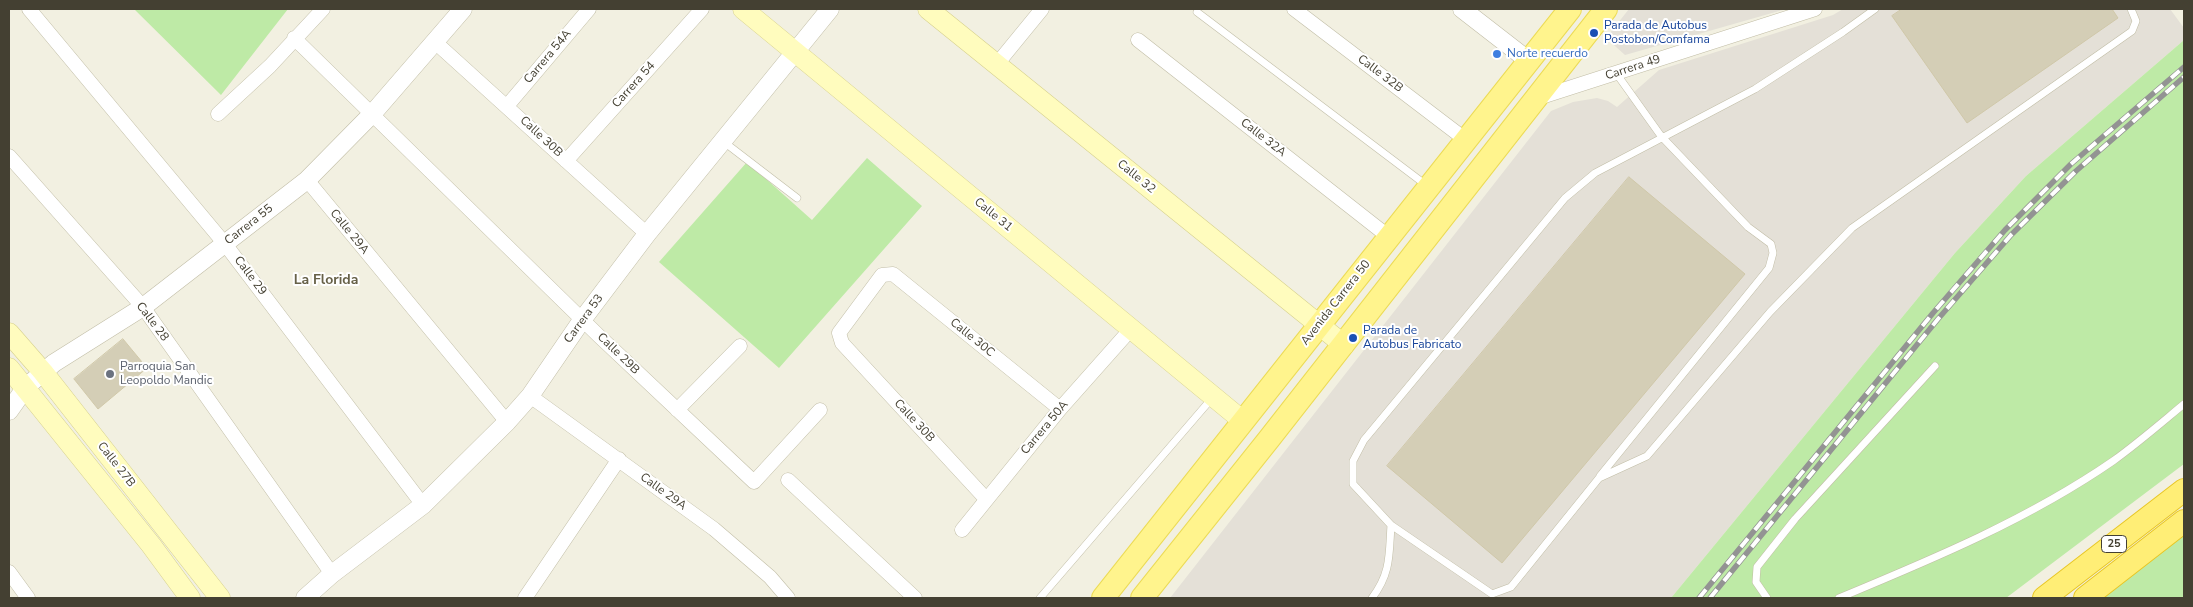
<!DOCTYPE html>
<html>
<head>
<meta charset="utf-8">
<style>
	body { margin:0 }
	#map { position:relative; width:2193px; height:607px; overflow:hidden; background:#f2f0e1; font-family:"Nunito Sans",sans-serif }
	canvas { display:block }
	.frame { position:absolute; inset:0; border:10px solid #444032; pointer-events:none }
</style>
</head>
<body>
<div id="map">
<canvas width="2193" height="607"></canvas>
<div class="frame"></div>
</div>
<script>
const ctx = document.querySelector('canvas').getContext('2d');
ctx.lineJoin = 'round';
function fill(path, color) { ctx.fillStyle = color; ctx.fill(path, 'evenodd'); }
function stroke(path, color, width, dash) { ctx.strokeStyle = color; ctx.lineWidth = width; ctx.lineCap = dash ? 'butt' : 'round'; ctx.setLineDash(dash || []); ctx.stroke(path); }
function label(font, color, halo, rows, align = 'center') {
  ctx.font = font + ' "Nunito Sans",sans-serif'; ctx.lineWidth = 4; ctx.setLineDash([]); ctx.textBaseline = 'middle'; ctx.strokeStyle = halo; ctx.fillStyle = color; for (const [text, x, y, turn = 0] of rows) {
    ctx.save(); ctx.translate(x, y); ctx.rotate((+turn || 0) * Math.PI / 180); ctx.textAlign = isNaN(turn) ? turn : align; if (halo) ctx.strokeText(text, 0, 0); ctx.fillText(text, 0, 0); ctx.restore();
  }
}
fill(new Path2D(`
	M1629,9H1786L1625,55L1606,38Z
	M1843,9H2170L2184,28V40L2026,176L1955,253L1671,598H1170L1551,111L1573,102L1597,98L1608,101L1617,107L1659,70L1833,15Z`), '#e4e0d7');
fill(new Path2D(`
	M134,9H288L221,95Z
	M2184,40V464L2006,598H1671L1955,253L2026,176Z
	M867,158L922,206L779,368L659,262L747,162L812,220Z
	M2184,531V598H2098Z`), '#beeaa6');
const building = new Path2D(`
	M1902,9H2112L2118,18L1967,123L1892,16Z
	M1629,177L1745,274L1502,563L1387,466Z
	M123,339L147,368L98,409L74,379Z`);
fill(building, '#d4ceb6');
stroke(building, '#d0c8a9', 1);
const service = new Path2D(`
	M1875,9L1843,32L1755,89L1595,173L1565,198L1364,440L1353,461V484L1391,525L1492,594L1511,587L1599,478L1647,456L1770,312L1852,228L2132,31L2136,21L2131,9
	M1197,12L1426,185
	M724,142L797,198
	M1600,476L1769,268L1773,253L1771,244L1748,227L1661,136L1616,73
	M1040,598L1213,397
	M1372,598C1391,573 1389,555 1391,525
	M1767,598L1756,582L1757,567L1795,519L1935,366
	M1839,598C1933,559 2029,519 2113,461C2138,443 2161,423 2184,404`);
const minor = new Path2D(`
	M29,9L225,244L423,505
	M1294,9L1466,140
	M294,38L599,336L754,482L820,410
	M1138,40L1389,237
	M435,42L647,234
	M997,64L1042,9
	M1538,98L1815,9
	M507,106L589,9
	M218,114L270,66L323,9
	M9,156L143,307L332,574
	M566,161L702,9
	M307,180L507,422
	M530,396L714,529L770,577L788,598
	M677,410L740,346
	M788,480L915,598
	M986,499L842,343L839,333L882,275L893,274L1060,409
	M962,530L1060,409L1131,329
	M9,572L28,598
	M525,598L619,459`);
const tertiary = new Path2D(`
	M1462,9L1529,61
	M9,411L26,387L54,363L143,307L307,180L373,113L463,9
	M305,598L332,574L423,505L507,422L530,396L582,320L647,234L830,9`);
const secondary = new Path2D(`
	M743,9L1243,421
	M928,9L1344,345
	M9,333L43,372L220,598
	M9,368L151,545L190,598`);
const primary = new Path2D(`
	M1103,598L1570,9
	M1142,598L1269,439L1606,9`);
const trunk = new Path2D(`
	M2044,598L2184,490
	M2085,598L2184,521`);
stroke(service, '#c1bda6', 8);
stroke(minor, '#c1bda6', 15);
stroke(tertiary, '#c1bda6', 19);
stroke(secondary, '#d6d08d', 21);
stroke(primary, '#ecdb55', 24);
stroke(trunk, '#e8c625', 24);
stroke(service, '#fff', 7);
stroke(minor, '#fff', 14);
stroke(tertiary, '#fff', 18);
stroke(secondary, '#fffcbe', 20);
stroke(primary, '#fff48d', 22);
stroke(trunk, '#ffee76', 22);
const rail = new Path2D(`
	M1699,598L1933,313L2005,230L2071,164L2184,67
	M1710,598L1938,319L2011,235L2076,171L2184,77`);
stroke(rail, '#939393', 5.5);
stroke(rail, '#fff', 4, [11]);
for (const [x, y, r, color] of [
	[1594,33,5,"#1a4fb4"],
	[1497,54,5,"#3f7fe0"],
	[1353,338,5,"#1a4fb4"],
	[110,374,5,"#6b7280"]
]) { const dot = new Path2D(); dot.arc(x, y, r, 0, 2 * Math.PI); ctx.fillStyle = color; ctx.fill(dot); stroke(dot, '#fff', 2); }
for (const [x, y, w] of [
	[2114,544,25]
]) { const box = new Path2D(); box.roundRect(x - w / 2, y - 8.5, w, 17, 4); ctx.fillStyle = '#fff'; ctx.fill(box); stroke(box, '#444032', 1); }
label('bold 11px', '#444032', null, [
	["25",2114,544]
]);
label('12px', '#164399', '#fff', [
	["Parada de Autobus",1604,26],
	["Postobon/Comfama",1604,40],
	["Parada de",1363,331],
	["Autobus Fabricato",1363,345]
], 'left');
label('12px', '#366cbe', '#fff', [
	["Norte recuerdo",1507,54]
], 'left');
label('12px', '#444032', '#fff', [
	["Carrera 54A",548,57,-50],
	["Carrera 49",1633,68,-18],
	["Calle 32B",1380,74,37],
	["Carrera 54",634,85,-48],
	["Calle 30B",541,137,43],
	["Calle 32A",1263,138,38],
	["Calle 32",1136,177,39],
	["Calle 31",993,215,39],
	["Carrera 55",249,225,-38],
	["Calle 29A",349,232,51],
	["Calle 29",250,276,53],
	["Avenida Carrera 50",1336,303,-52],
	["Carrera 53",584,319,-54],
	["Calle 28",152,322,53],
	["Calle 30C",972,338,39],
	["Calle 29B",618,354,44],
	["Calle 30B",914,421,47],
	["Carrera 50A",1045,428,-50],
	["Calle 27B",116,465,52],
	["Calle 29A",663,492,36]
]);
label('12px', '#5b616d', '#fff', [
	["Parroquia San",120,367],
	["Leopoldo Mandic",120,381]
], 'left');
label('bold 14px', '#676148', '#fff', [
	["La Florida",326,281]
]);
</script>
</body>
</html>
